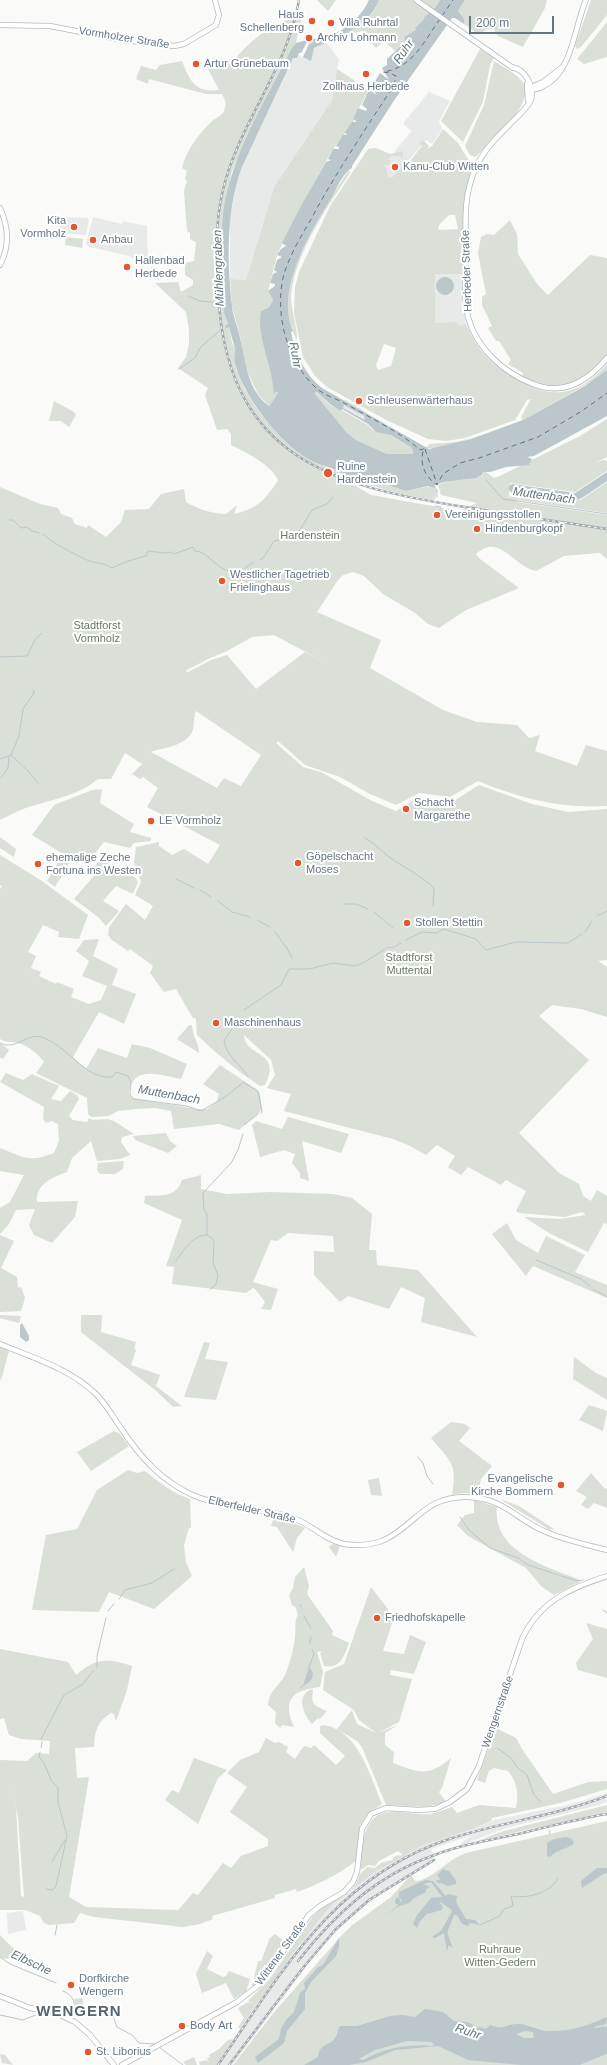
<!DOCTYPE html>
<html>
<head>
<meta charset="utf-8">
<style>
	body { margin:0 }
	#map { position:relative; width:607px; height:2065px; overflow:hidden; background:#fafaf8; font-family:Helvetica,sans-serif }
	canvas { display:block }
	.scale { position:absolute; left:469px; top:16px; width:85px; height:18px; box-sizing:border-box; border:2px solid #657683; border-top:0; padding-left:5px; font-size:12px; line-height:14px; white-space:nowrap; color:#657683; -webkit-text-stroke:3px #fff; paint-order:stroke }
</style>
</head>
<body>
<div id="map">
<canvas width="607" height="2065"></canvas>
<div class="scale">200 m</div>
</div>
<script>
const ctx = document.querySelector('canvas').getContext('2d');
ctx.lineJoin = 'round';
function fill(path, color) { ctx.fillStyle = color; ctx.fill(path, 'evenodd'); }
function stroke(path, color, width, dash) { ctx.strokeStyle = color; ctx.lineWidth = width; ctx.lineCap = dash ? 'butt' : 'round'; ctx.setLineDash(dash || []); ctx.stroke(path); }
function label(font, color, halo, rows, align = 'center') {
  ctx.font = font + ' Helvetica,sans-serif'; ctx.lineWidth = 4; ctx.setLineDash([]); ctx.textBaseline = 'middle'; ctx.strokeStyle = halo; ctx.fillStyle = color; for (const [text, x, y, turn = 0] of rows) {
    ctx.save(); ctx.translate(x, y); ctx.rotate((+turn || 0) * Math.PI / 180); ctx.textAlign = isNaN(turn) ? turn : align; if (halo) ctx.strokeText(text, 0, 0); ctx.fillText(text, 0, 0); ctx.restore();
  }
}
fill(new Path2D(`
	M326,42L339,59L332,100L274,187L246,280L230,279V218L237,182L242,167L293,58H297L298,55L307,59L314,48Z
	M429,92L450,101L439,121L442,129L432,144L426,140L392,180L387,179L384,170L397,148L412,131L404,125V122Z
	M60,217L87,218L89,220L86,235L61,233L59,231Z
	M93,217L122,224V221L147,226L148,263L137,261L129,256L90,247L86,244Z
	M435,274H462V304L466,324L481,353L434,323Z
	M345,399L366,412L362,415L370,421L369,423L343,408Z
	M607,1793V1802L599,1805L506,1828L462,1845L461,1843L473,1835L431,1849L435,1857L432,1859L434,1862L374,1899L347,1920L316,1954L232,2065H217L256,2004L266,1993L293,1953L323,1916L331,1906L375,1872L424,1845L470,1830L494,1820L568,1805Z
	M23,1911L26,1930L8,1934L7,1913Z`), '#e8e9e9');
fill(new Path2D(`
	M317,0H336L328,11Z
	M379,0H440L435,8L423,18L424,19L415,28L416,30L404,37L408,46L406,48L403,44L395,51L384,41L376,48L361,31L340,38L338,36C359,27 369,23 379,0Z
	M465,0H547L545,8L523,47L498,36L495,32L494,26L478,34L464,24V19L458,11Z
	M591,0H607V15L581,47L577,49L575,46Z
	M302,15L296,43L253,125L232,171L223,215V303L224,313L228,325L225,326L229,327L232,343L236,349L234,358L236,368L244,388L261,414L300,453L329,466V470L332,468L349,475L369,479L406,491L431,486L437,490L435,499L431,500L393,492L345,477L346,480L371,495L460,511L477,503L441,495L438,485C451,478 468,482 481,475L483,478V472H486L494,478L500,476L580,436L607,419V457L593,464L603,460L607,461V471L575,492L510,483L509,497L514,495L574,501L582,499L607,482V513L517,500L516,502L607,515V559L600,553L564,556L536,571C513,566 499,532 476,554L480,559L519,588L466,610L439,628L428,624L415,613L383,594L364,576L353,572L343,575L338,580L317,612L381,640L370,668L443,710L477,722L517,725L529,738L540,735L535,751L577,766L586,745L607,751V806C563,809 518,798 478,781L450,797L419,793L396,805L370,794L340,777L305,765L278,741L276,743L303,767L321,772L372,801L396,811L417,798L452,802L479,785L532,804L568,812L607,809V960L598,961L607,967V1017L581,1009L552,1005L539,1016L589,1060L519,1133L559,1173L579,1184L583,1196L591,1201L597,1190L607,1196V1224L604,1223L588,1252L549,1233L524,1217L560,1219L586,1215L582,1212L565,1217L519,1213L516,1211L526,1191L506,1180L501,1185L468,1167L461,1175L448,1167L455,1156L437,1145L426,1155L408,1145L393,1139L284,1111L291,1094L267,1088L275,1075L271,1060L244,1035C245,1058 283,1050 265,1085L260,1086C237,1071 217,1054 197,1035L196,1019L193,1018L176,989L164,992L150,973L153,966L130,949L128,951L112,940L108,935L109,927L126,904L145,920L153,906L135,895L141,882L134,862L136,847L159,842V846L172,855L184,849L208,864L220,845L147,807L158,788L143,777L140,779L132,774L142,764L125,753L111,779H98C79,795 55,799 32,806C21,809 10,815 0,820V487L40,504L58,508L61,514L72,518L75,524L87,528L88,525L106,537L121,522L125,510L149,509L161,494L184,489L186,502C197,509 213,514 226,514L237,505L234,514C259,508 263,501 278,481C275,467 244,451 231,445V434L227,429L217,430L205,395L208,388L178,368L186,357L189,344V330L186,312L155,283L178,282L181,292L193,285V280L185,275V263L194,261L196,242L190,239V233L187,231L184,191L187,181L185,179L187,171L182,168C187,149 198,135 212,121C217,117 224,115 225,108C227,103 224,98 222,94H206L149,79L148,84L136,79L141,66L156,70L160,65L182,61C190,81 195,93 219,90L207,67L214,58L234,60C254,37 271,24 302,15ZM274,635L332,666L305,652L256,689L227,655L211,660L188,672L185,671L210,658L227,651L252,637ZM196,711L261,755L241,786L224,778L217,788L151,752C164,747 184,747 192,732C195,726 193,717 196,711Z
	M607,22V57L584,64L577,59Z
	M480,49L494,58L490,65L483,102L463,142L441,121Z
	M494,61C503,67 518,74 524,84C535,104 488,146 475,157L470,155L465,146L484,105Z
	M337,69L369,90L353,119L354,123L333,149L304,200L277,255L268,291L273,300L269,307L262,310L265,346L278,393L269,406L258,394L245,367L240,336L232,306L230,279L246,280L274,187L332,100Z
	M443,129L458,143L472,166L464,200L462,274H435V323L456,322L460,326L466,324C477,351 496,370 522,381C530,385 537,390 545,391C570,397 592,382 607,364V370L598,378L523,420L521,417L531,399L527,400L515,420L465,438L446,441L428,439L386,420L327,387L315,376L303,357L294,313L295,287L299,272L330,206L368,149L376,148L390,154L403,151V159L400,156H392L390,159L388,158L391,161L387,166L384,165L386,167L388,178L393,177L404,164L405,158L410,161L422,146L419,143L423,140L429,146L427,149L432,146ZM449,215H455L458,229L438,230L439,225ZM384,344L396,348L391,366L378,370L376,365Z
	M349,170L350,173C327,207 294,255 291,297C291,308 299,337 297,341C294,334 290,325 289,318C282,268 322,210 349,170Z
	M510,220L517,234L518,254L537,284L548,295L590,255L607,258V355C583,386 558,393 522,377L523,373L508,364L511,360L499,341H496L488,328L492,326L482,305V297L486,294L478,253L481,237L487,234L494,235Z
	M66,237L83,239L82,248L65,245Z
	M317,392L330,405L345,412L368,425L374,431L391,435L412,448L413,454H387L356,440L347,433L313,393Z
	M54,401L74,412L76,415L69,427L61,421H49Z
	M481,435L440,448H426L429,444L456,442Z
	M102,789L100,803L134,824L130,832L151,838V841L134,843L130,848L104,842L93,856L85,861L74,855L55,887L47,881L63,854L32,835L54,805L92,790Z
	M0,837L16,849L14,857L0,848Z
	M0,855L42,881L88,915L79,939L58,937L59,932L43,925L28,952L36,956L31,968L41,972L39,976L56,984L57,982L74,989L71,997L89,1004L101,1000L107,986L82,976L89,961L76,951L84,940L99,939L93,956L118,969L112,985L136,994L124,1024L99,1012L73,1057L86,1069L98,1048L127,1058L132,1044L150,1048L187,1064L181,1079C160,1075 132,1064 129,1094L132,1098L197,1109H208L217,1101L219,1094L203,1084L220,1065L256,1089L260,1094L262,1110L239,1130L219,1124L174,1129L171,1111L155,1108L136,1109L118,1111L109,1116L92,1117L88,1114L87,1098L36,1073L44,1062C38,1054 29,1046 18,1043C11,1041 6,1043 0,1039V889L2,886L0,885Z
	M100,859L136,878L138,882L133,894L116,886L103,901L119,911L106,926L98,917L74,899L99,870L94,867Z
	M189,1025H192C192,1036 199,1042 199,1053L177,1039Z
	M0,1043L9,1050L3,1059L0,1058Z
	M6,1073L23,1080L32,1074L59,1086L51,1099L61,1101L70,1091L77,1095L79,1099L69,1116L73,1120L87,1122L89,1118L93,1120L108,1119L114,1121L134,1134L122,1137L121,1142L130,1155L120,1159L97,1161L91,1141L72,1158L67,1172C53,1177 35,1184 37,1202L78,1201L75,1217L52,1243L34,1235L29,1225L35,1209L16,1210L9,1224L0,1234V1208L10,1202L24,1175L0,1171V1148C23,1157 29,1163 54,1153L59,1141L58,1124L52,1121L46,1123L43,1119L44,1107L0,1082Z
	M288,1117L349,1134L341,1153L302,1141L309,1181L300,1178V1173L292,1163L295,1154L284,1150L260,1157L252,1125L256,1121L282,1129Z
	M166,1133L170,1141L177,1146L168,1153L135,1140L133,1136Z
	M124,1161L123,1169L115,1174H100L97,1170L98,1163Z
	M201,1175V1189L227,1194L271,1192L333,1194L352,1198L372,1214L369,1250H376L377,1265L418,1270L477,1337L421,1322L425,1298L401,1287L389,1309L348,1296L340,1302L314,1275V1251L334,1252L333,1236L288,1233L277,1241L271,1240L253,1282L278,1289L271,1310L261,1309L265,1302L255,1289L253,1288L246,1293L172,1284L174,1267L166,1266L182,1220L144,1203L145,1196C161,1195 176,1198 182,1180Z
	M507,1223L516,1240L538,1253L546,1236L585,1255L575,1272L607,1285V1298L533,1266L526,1276L492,1234Z
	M0,1235L14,1241L1,1268L17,1277L18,1288L21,1287L25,1298L21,1311L0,1312Z
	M0,1315L21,1316L19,1323L0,1318Z
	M81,1315H102L101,1332L136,1342L134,1349L136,1350L131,1365L160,1375L156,1386L182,1406L173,1407L169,1403L155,1390L81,1332Z
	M204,1342L210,1343L205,1359L228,1362L216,1400L184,1397Z
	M0,1347L9,1351L1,1380H0Z
	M574,1357L596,1373L607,1378V1400L573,1379Z
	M589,1405L607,1411L603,1431L579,1420Z
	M451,1422L465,1424L470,1428L459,1441L492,1466L481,1479L478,1494L464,1493L452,1495C458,1463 450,1461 431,1438Z
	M114,1431L119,1433L129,1446L91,1471L77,1452Z
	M128,1470L137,1473L145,1471C159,1482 172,1493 190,1499L191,1528H189L184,1545L186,1562L192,1576L154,1609L109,1592L99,1612L32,1610L46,1535L77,1529L97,1490Z
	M591,1473L605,1489L607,1488V1508L594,1503L588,1509L581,1505L587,1497L576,1491Z
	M379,1478L382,1496L371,1495L368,1480Z
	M500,1499L519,1506L554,1529L550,1530Z
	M474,1500L497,1507C492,1551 545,1566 578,1579L580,1582L554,1595L541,1586L526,1568L468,1536L457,1525L465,1515L474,1513Z
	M274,1517L287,1520L305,1528L297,1538L293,1552L277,1527L271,1526Z
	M332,1544L340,1546L336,1557L329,1547Z
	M304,1567L309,1586L307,1594L333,1631L332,1635L349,1643C344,1656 341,1669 324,1666L320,1653L322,1651L317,1652L323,1672L320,1687C292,1690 282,1700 294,1727L282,1725L280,1728L275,1723L276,1712L268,1705C269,1689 283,1684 287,1670C291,1659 294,1647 295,1636C296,1628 294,1622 298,1615L296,1608L292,1605L289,1595L293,1588L295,1577Z
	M371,1587L394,1617L383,1651L404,1654L410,1635L426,1642L414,1674L391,1670L390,1675L412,1679L399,1722L378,1733L398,1725L385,1733V1745L394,1752L393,1763C418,1772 428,1778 451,1758L442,1788L439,1792L446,1802C423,1810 409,1805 386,1805L362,1747L357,1741L337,1729L352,1710L357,1724L376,1733L359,1720L354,1710L323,1690L325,1672L344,1664Z
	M586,1623L607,1629V1678L578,1670L576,1663L593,1639Z
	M0,1649L68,1662L76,1675C96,1658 107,1658 132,1666L127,1690L116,1721L114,1714L111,1713C97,1722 95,1731 94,1747L75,1748L77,1778L89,1777L69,1897L86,1907L178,1910L193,1893L198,1895L223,1863L231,1868L241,1856L268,1846V1839L230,1812L247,1787L227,1773L240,1760L259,1752L266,1738L275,1743L279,1742L288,1747L286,1752L295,1759L304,1746L311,1748L314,1745L336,1765L345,1756L320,1733V1726L324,1725C359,1731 370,1776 382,1804L368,1814L360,1826L356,1861C337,1875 320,1884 297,1892L296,1889L275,1895V1898L212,1916L213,1919L200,1924L183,1927L94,1917L80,1913L74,1923L49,1925L44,1923L40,1916L26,1910H0V1760L27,1761L36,1753L49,1754L50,1741L21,1739L9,1735L4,1718L0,1719ZM11,1784L18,1817L24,1897L21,1896L16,1807Z
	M313,1689C311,1705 313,1705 327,1711L320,1719L318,1718L312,1724C303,1714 295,1694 313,1689Z
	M496,1728L516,1738L522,1749L553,1794L588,1782L607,1781V1789L560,1803L492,1818L491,1821L470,1830L424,1845L375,1872L331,1906L293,1953L266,1993L256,2004L217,2065H200L199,2062L206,2060L209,2062L207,2058L210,2057L209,2055L219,2049L228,2040L233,2039L240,2029L238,2027L240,2024L253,2005L244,2018L238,2008L248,2002L254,2004L248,2001L269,1980L313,1916L322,1908L349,1892L356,1884L360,1874L367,1867L375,1868L381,1863L392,1860L395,1856L403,1855L398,1851L379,1861L375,1866L368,1865L361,1870C361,1851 362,1813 389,1812C402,1811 415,1815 429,1814V1815L452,1807L457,1813L479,1805L516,1808C519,1794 517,1782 508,1771L494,1768L489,1771L485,1783L477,1780Z
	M194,1758L227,1770L218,1778L198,1824L165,1800L172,1790L179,1793Z
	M607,1805V1812L477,1841L504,1831Z
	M607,1821V2028L566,2065H233L275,2011L342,1935L351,1926L391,1897L411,1875L415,1881C431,1881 449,1858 466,1853Z
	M275,1934L284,1941C286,1950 275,1955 272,1962C266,1973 261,1980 251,1990L258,1961H261L270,1938Z
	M0,1935L15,1950L9,1959L0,1958Z
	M207,1951L213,1956L207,1969L223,1977L226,1976L229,1971L250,1979L246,1992L234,1999L226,1983L202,1993L196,1974Z
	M82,1998L84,2007L76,2006L74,1999Z
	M0,2054L5,2055L13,2065L2,2063Z
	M607,2054V2065H580Z
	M194,2057L197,2065H186L183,2062Z`), '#dadfd7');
fill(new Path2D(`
	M369,0H379C367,29 341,35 314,48L311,61L303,57L309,44L313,42V39C337,37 359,22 369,0Z
	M440,0H465L458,11L464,19V24L455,18H452L395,99L352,166V168C344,172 337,187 333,195C311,230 275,289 293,331L291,332C295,353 305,375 322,388L429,449L471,439L523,420L585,386L607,370V416L534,456L527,457L532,459L529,465L506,467L490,472H483L482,475L485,478L481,475L476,478L444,482L435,485V488L428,486L406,491L369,479L348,476L332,468L327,470L328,466C292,462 242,396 235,363C233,358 236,352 235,348C233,341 231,335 229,327L226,328L225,326L228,324L224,313L223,303C223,274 220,243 223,215C230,156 265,102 291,50L296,43L307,40V42L301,53H299L297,58H293L242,167C226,209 227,262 232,306C233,317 238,327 240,338C246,362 247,390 269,406L278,393L276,391L274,394C273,367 256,336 261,311L269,307L273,300L268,291L275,286V284L270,283L273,274L277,272L274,270L277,260L282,257L277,255L281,249L286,246L282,243L304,200L326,162L331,160L328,159L333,149H339V147L336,146L343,135H347L345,132L352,122H357L353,119L358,108L366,111L367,109L362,105L369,90L377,95L371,88L380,73L389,80L382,68L387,65V59L403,44L405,48L408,47L404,37L416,30L415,28L424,19L423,18L435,8ZM317,392L330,404L341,411L342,409L368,424L376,432L391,435L412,448L413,454H387L356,440L347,433L314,393ZM344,405L364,416L365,420L343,408Z
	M436 286a9 9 0 1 1 18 0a9 9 0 1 1-18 0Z
	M607,472V481L582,498L574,501L512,493L509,490V486L512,484L575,493Z
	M22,1323L29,1336V1340L26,1342L20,1337V1325Z
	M309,1667C317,1675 311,1682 303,1686Z
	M566,1837L572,1839L574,1844C566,1849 556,1850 550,1857L547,1856V1843L554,1839Z
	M597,1868H607V1873L603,1874L582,1888L581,1881Z
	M443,1869L449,1871L456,1881V1884L448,1886L441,1883H438L436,1881L440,1879L437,1875Z
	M425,1880L433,1881L446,1896L448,1894L457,1896L456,1902L466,1919L475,1920L480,1925L470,1923L468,1926L462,1924L457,1915H454C447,1935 445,1928 453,1948L449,1945L447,1951L444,1933L435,1938L432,1937L441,1931L451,1913L452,1910L439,1901L443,1907L442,1910L427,1914L420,1921L417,1928L413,1924L417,1915L431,1898L442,1897L431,1882L423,1884L430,1887L426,1889V1892L414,1898L409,1903L397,1907L385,1917L398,1905L395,1903L396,1898L398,1897L401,1902L402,1900L399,1898V1892Z
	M339,1938V1947L336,1956L311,1982L305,1993V2009L287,2031L284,2043L258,2063L255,2057L279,2039L281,2029L286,2020L294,2012L300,1993L305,1989L304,1983L318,1967L323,1965Z
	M425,2009L443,2012L454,2021L467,2022L473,2025V2029L480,2027L486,2029L490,2025C506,2031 505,2023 520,2024C529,2025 538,2030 547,2031C569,2032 587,2026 607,2017L606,2024L594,2027L596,2028L605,2026L603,2028H604L607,2026V2054L580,2065H521L468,2060L438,2046L395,2050L366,2062L349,2065H304L318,2057C320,2042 329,2047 335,2038C338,2034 337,2030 340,2026H357L390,2016L403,2015L415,2017ZM525,2031L533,2032L534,2038H524L516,2034ZM407,2041L431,2042L435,2045L431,2046C406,2044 385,2048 363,2060L359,2059L375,2050Z`), '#bbc7cb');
stroke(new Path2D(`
	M188,296L200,301L219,303
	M179,369L195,358L200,348L219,331
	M486,480L503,499L607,514
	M434,486L437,490V497
	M435,506L441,507L440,509
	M437,515L438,513
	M9,520H13L21,528L27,527L32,531L39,533
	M43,534C55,545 71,552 85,559C94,564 103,562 112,568L128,561L146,556L148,551L166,553L172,552L174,554L193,547L195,551C209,551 218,574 235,571
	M260,560L264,557L274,541L288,538L300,530L312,510L327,504L333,497
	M245,568L254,562
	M0,657L27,656L35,640L42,633
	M12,756L27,770L39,784
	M0,759L11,755L19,736L23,709L34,693L33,690
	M1,778L8,768L9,757
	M365,838C376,844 383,853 392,859C407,869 421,876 434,888L433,906
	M176,879L194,888
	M200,890L211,897
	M218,901L232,912L250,917
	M345,904H356L368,909
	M374,912L393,928
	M597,916L607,911
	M257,920L270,927
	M275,932L287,948L292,958
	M585,932L592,921
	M406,940L422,932L436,933L444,929L476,939L486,950L516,942L568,943L582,934
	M244,1010L281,985L289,969H309L333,963L355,966L365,962L388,947L392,948L401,943
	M232,1029L224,1041C226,1055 241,1066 248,1076
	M0,1043C15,1051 27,1033 41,1037C68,1045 83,1079 112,1077L116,1072L128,1076L131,1082L130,1095L134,1099L187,1106L201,1111L225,1097L244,1082
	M244,1083L258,1091L262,1111L261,1113
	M244,1125L258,1114
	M536,1260L581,1279L590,1286
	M176,1261C183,1251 193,1235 206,1235
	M593,1289L607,1297
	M210,1290L216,1284L218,1275L213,1263L214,1242L212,1238L207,1235V1214L204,1210L203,1193L231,1163L238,1150L243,1134
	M418,1457L423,1463L427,1476L433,1484
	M460,1517L469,1530L490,1548L518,1558L528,1565L577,1581L583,1580
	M119,1599L125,1590L152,1583L174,1569
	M300,1605L301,1607
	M603,1610L607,1613
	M108,1611L114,1604
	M304,1616L311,1628
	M310,1643L311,1637
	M97,1667V1656L106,1618
	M309,1667L314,1654L312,1649
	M300,1688L303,1686
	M41,1739L64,1695L83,1684L93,1671
	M41,1748L42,1742
	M497,1748L511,1758L517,1767L527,1775L534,1795L541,1802
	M40,1752L39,1757L44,1763L51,1780L58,1788V1802L67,1836L56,1886L53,1890L46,1889
	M549,1830L550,1834
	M52,1862L65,1840
	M480,1925L500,1916L504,1909L513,1906L511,1896C524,1899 551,1894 558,1878
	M55,1935L57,1925
	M0,1957L10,1964L56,1983
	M63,1991C75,1995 74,2005 78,2015H86L98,2009L108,2012L113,2016L117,2027L132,2035L139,2043L155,2044
	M0,2015L23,2020L36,2015
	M159,2047L183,2065`), '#bbc7cb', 1);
stroke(new Path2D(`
	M442,16L453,0
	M440,19C424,41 413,68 383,72L390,73L396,76L394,85C365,130 335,174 310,221C300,238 288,258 283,278C275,316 287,360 315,387C323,395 335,398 344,403C364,414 403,434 419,449L422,450L424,448C419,463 424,476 437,485L443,474L460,463L479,458L538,437L582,411L607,393
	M425,449L437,484`), '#60757c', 1, [5, 4]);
const secondary = new Path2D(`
	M416,0L513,68
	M0,25L50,26L123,40L174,46L184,44L216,25L219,15L215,0
	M512,67C526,70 534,86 531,100C527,108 520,114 513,121C500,134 486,147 477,165C464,191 465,219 466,248C466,270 463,296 468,317C476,348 504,373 533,384C563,396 588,381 607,358
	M527,84L528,100
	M529,88L543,82L561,68
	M530,89C534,90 538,89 542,87C573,73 574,27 586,0
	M0,208C9,228 10,246 0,265
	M0,1344C33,1358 69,1368 96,1394C106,1404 113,1417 121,1428C140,1457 162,1482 195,1496C225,1508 259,1508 291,1517C310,1523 324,1540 344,1544C356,1546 370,1545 382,1541C415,1527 423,1496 467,1497C505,1498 516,1520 546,1532C565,1540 587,1545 607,1550
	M0,1996L30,2008L56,2013L75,2022L90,2035L114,2065
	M122,2065L237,2002L260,1984L309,1915L320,1906L344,1892L353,1882L357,1872L362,1829L371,1814L386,1808L418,1810L435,1809L450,1802L467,1789L479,1766L522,1639C539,1602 570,1588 607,1576`);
stroke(secondary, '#b3babf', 6);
stroke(secondary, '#fff', 4.5);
const rail = new Path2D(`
	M299,0C287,71 239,122 223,190C214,226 216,267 219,305C232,458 332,486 465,507C512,515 560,522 607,529
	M298,1961C334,1915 376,1876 432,1856C460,1845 489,1840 518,1834C547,1827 577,1819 607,1814
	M218,2065C282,1971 335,1877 449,1839C501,1822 556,1816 607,1796
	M229,2065L302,1969L335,1930L369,1900L434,1860`);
stroke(rail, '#a2aab0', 2.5);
stroke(rail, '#fff', 1, [3]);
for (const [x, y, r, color] of [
	[312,21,4,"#e4572e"],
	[331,23,4,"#e4572e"],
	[309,38,4,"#e4572e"],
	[196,64,4,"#e4572e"],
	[366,74,4,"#e4572e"],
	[395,167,4,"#e4572e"],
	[74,227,4,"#e4572e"],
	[93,240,4,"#e4572e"],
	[127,267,4,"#e4572e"],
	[359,401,4,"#e4572e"],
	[328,473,5,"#e4572e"],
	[437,515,4,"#e4572e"],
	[477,529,4,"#e4572e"],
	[222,581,4,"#e4572e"],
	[406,809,4,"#e4572e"],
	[151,821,4,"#e4572e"],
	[298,863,4,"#e4572e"],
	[38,864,4,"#e4572e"],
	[407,923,4,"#e4572e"],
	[216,1023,4,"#e4572e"],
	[561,1485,4,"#e4572e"],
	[377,1618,4,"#e4572e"],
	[71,1985,4,"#e4572e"],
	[182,2026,4,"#e4572e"],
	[88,2052,4,"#e4572e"]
]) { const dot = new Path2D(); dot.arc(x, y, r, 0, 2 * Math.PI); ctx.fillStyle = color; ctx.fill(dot); stroke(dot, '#fff', 1.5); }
label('11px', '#657683', '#fff', [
	["Haus",304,15,"right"],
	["Schellenberg",304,28,"right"],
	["Villa Ruhrtal",339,23],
	["Archiv Lohmann",317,38],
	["Artur Grünebaum",204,64],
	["Zollhaus Herbede",366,87,"center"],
	["Kanu-Club Witten",403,167],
	["Kita",66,221,"right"],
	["Vormholz",66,234,"right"],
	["Anbau",101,240],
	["Hallenbad",135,261],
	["Herbede",135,274],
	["Schleusenwärterhaus",367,401],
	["Ruine",337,467],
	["Hardenstein",337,480],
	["Vereinigungsstollen",445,515],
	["Hindenburgkopf",485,529],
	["Westlicher Tagetrieb",230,575],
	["Frielinghaus",230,588],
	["Schacht",414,803],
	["Margarethe",414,816],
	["LE Vormholz",159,821],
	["Göpelschacht",306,857],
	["Moses",306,870],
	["ehemalige Zeche",46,858],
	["Fortuna ins Westen",46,871],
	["Stollen Stettin",415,923],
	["Maschinenhaus",224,1023],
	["Evangelische",553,1479,"right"],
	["Kirche Bommern",553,1492,"right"],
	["Friedhofskapelle",385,1618],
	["Dorfkirche",79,1979],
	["Wengern",79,1992],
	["Body Art",190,2026],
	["St. Liborius",96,2052]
], 'left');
label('11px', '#657683', '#fff', [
	["Vormholzer Straße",124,38,9],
	["Herbeder Straße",467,271,-92],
	["Elberfelder Straße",252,1510,13],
	["Wengernstraße",498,1712,-71],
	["Wittener Straße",281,1953,-54]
]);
label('11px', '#687a64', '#fff', [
	["Hardenstein",310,536],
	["Stadtforst",97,626],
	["Vormholz",97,639],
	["Stadtforst",409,958],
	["Muttental",409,971],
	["Ruhraue",500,1950],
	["Witten-Gedern",500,1963]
]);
label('italic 12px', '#60757c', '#fff', [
	["Ruhr",404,52,-55],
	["Mühlengraben",219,268,-92],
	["Ruhr",295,355,80],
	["Muttenbach",544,496,8],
	["Muttenbach",169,1095,10],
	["Elbsche",31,1963,25],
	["Ruhr",468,2032,19]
]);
ctx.letterSpacing = '1px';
label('bold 15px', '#57646e', '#fff', [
	["WENGERN",79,2012]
]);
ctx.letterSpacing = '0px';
</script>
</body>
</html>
